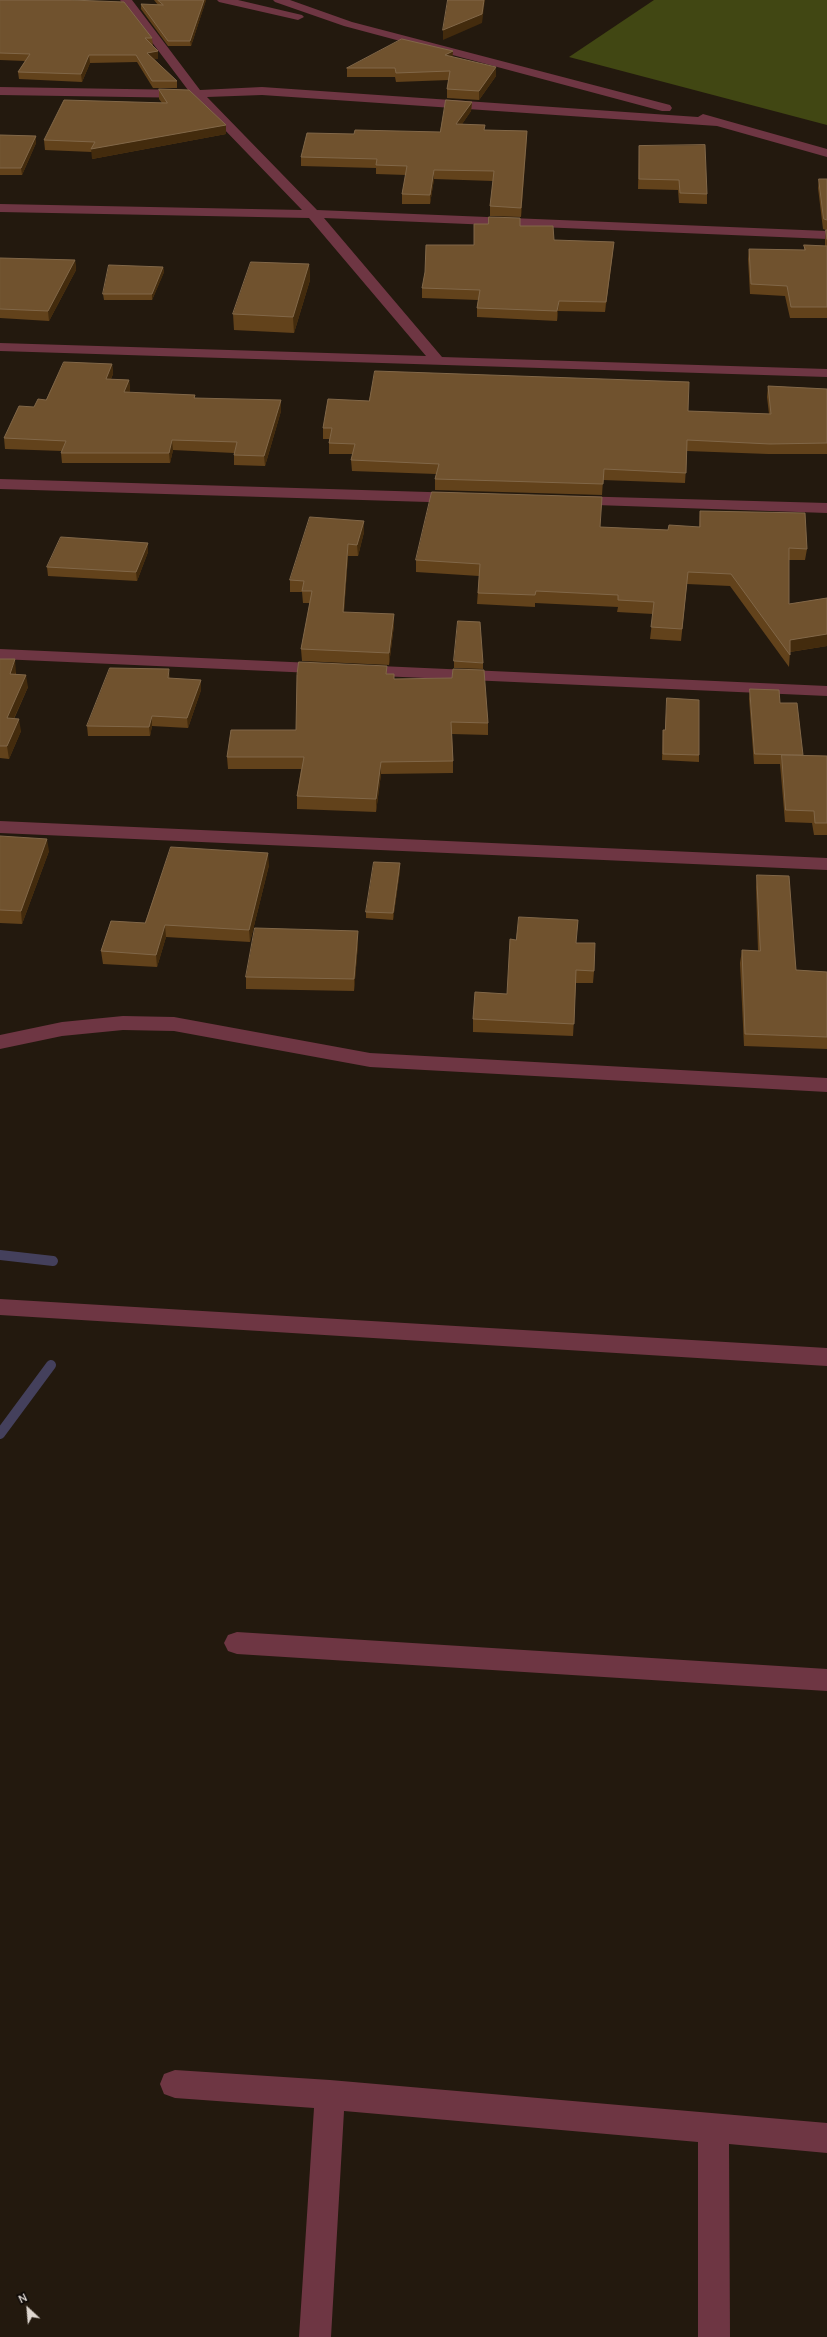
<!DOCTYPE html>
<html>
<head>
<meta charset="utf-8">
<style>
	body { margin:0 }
	#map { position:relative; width:827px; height:2337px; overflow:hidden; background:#23190e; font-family:Manrope,sans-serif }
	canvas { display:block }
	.north { position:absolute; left:8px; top:2289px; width:40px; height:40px; -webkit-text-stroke:3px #090503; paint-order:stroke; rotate:334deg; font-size:11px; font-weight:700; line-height:16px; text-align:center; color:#dfd7d0 }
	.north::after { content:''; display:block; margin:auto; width:14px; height:18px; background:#dfd7d0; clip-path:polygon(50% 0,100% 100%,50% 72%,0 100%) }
</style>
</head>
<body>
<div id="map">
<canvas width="827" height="2337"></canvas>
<div class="north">N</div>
</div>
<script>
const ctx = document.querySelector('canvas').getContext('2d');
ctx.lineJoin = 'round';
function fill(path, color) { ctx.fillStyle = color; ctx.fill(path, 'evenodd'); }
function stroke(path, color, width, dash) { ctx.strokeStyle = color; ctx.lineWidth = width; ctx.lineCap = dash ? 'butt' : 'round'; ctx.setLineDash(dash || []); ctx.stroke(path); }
fill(new Path2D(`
	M654,0H827V125L569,57Z`), '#414713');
stroke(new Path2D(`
	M0,1255L53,1261
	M0,1434L51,1365`), '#44405c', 10);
fill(new Path2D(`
	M120,0H132L200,90L262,87L698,117L703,114L827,149V157L717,126L262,95L207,97L317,210L827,231V239L324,218L442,357L827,369V377L0,351V343L426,356L309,218L0,212V204L302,210L194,98L0,95V87L188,90Z
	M217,0H238L302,15L304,17L298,20L219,2Z
	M273,0H290L352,22L670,105L672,108L670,111H662L344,26L275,2Z
	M0,479L461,493L467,495L469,498L467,501L461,503L0,489Z
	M573,496L827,503V513L567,504L565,501L567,498Z
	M0,649L827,686V696L0,659Z
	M0,821L827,858V870L0,833Z
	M123,1016L174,1017L370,1053L827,1078V1092L370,1067L174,1031L123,1030L62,1036L0,1049V1035L62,1022Z
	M0,1299L827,1348V1366L0,1315Z
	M237,1632L827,1669V1691L237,1654L228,1651L224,1643L228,1635Z
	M175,2070L330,2080L827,2123V2153L729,2144L730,2337H698V2142L344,2111L331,2337H299L314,2108L175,2098L164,2094L160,2084L164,2074Z`), '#6e3643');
fill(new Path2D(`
	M0,0L152,38L153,46H152L158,51V59H154L177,81V88H153L137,62L90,63L82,82L19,79L18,72L25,61L0,60Z
	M154,0H206L191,46H168L141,9V4L158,5Z
	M453,51L452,57L496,76L479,100L447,98V89L449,80L396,82L395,77H347V68Z
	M159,89L226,125V134L92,159V152L45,150L44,140L162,103L159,99Z
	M472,102L471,111L462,124L485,130L527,131L521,217L490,216V206L493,181L434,179L430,204H402V194L406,175L376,174V168L301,166V157L354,134L440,132Z
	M0,135L36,136V143L22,175H0Z
	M639,146L707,194V204L679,203L678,190L638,189Z
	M819,179H827V318H790L785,296L750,294L748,259L749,249L804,250V245L825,246V240L826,230L823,229L818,188Z
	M520,226L554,240L613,252L605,312L558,311L557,321L477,317V308L478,300L422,298V288L474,245Z
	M0,258L75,260L76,270L49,321L0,318Z
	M309,264L310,280L294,333L234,330L233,314Z
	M163,267L164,272L152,300H104L103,294Z
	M112,364L113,374L111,379L129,380L130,390L129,393L195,395V398L281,411L265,466L234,465V453L173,450L170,463H62L61,453L62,451L5,449L4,438L34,407L46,400Z
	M768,386L827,389V454H768L687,451L685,483L603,480L602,495L435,490V479L436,474L352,471L351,460L353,454H329V439H323V428L688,411L769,414L767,397Z
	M700,511L807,549L805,560H789V604L827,598V646L790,652L789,667L730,586L687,584L681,641L650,639L653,614L617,612L618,607L535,603V607L477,604L479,576L416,572V560L600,527L668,530L699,527Z
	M364,521V532L358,556H348L344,612L394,625L389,665L302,661L301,649L310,603H303L302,592H290V580Z
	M148,543V552L137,581L48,576L47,567Z
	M0,659L16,672V674L28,687L14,719L21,731L9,759L0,758Z
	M454,661L483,663V669L454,668Z
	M387,666V674L394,679L488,723V735L452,734L453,761V773L381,774L376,812L297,809V796L301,769H228L227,757L296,730Z
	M170,678L201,690L188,728L152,726L150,736H88L87,726Z
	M750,689L780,703L803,755L827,756V835H814L812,823L785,822L780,764H754L749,699Z
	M663,730L699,755V762L662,760Z
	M0,836L49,851L22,924L0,923Z
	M269,865L250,942L166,937L157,967L103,964L101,951L145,923Z
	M400,870L393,920L366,918V912Z
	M757,875L796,970L827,972V1049L744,1046L740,963L742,950L758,951L756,887Z
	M576,943L594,971L593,983H576L573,1036L473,1032V1019Z
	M358,944L354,991L246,989V977Z`), '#62421b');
fill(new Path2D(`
	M204,0H206L191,46L190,41Z
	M484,0H485L482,23L443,40V30Z
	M158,51V59L148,60L147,53Z
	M453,51L452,60L445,55Z
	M89,55L90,63L82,82L81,74Z
	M496,67V76L479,100V91Z
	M472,102L471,111L456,133V124Z
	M226,125V134L92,159L91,149Z
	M527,131V140L521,217V208Z
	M36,136V143L22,175L21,168Z
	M434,170V179L430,204V195Z
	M614,242L613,252L605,312L606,302Z
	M75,260L76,270L49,321L48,311Z
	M309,264L310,280L294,333L293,317Z
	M163,267L164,272L152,300V294Z
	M559,301L557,321V311Z
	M112,364L113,374L106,389V379Z
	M129,380L130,390L125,402L124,392Z
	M281,400V411L265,466L264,456Z
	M172,440L173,450L170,463L169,453Z
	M364,521V532L358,556L357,545Z
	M148,543V552L137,581L136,572Z
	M348,544V556L343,624V612Z
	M394,614V625L389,665V653Z
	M827,634V646L789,652L790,640Z
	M15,659L16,672L11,686L10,674Z
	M169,669L170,679L168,678Z
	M26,675L28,687L8,731L7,718Z
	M201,680V690L188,728L187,718Z
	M152,716V726L150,736L149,727Z
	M19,719L21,731L9,759L7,746Z
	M381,762V774L376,812V799Z
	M47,839L49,851L22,924L21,911Z
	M268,853L269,865L250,942L249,930Z
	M400,863V870L393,920V913Z
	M165,925L166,937L157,967L156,955Z
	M358,931V944L354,991V979Z`), '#432b0d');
const building = new Path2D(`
	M0,0H71L124,2L152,38H145L158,51L147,53L177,81H152L136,55H89L81,74L18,72L30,54L0,53Z
	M158,0H204L190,41H168L141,4L163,5Z
	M448,0H484L482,14L443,30Z
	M402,39L453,51L445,55L496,67L479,91L447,89L450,71L396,73L395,68H347Z
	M159,89L189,90L226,125L91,149L95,142L44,140L64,100L167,103Z
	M446,100L472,102L456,124L485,125L484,130L527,131L521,208L490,206L494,171L434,170L430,195L402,194L407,166L376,165L377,159L301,157L307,133L354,134L355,130L440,132Z
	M0,135L36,136L21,168H0Z
	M705,145L707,194L680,193L679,180L639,179V146Z
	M819,179H827V220L824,219Z
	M489,217L520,218V226H553L554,240L614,242L606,302L559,301L557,311L477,308L480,290L422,288L425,272L426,245H474V224H488Z
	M826,230H827V239Z
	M804,245L827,246V307H791L787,286L751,284L749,249L805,250Z
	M0,258L75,260L48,311L0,309Z
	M251,262L309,264L293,317L233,314Z
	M109,265L163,267L152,294H103Z
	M64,362L112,364L106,379L129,380L124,392L195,395L194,398L281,400L264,456L234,455L237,442L172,440L169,453H61L66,441L4,438L19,406L34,407L38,399L46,400Z
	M375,371L689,382L688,411L771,414L768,386L827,389V443L770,444L687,440L686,473L604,469L603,484L435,479L439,464L351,460L355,444L329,443L332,428H323L328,399L369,401Z
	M432,492L602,497L600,527L668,530L669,525L700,527V511L805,513L807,549L789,548V604L827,598V634L790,640V655L731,574L688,572L682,629L651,627L654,602L618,600V595L536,591L535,595L478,593L480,564L416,560Z
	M310,517L364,521L357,545L348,544L343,612L394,614L389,653L301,649L312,591H302L304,581L290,580Z
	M61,537L148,543L136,572L47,567Z
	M458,621L480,622L483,663L454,661Z
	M0,659H15L10,674L26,675L7,718L19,719L7,746H0Z
	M299,662L387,666L386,674H394V679L452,678L453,669L484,670L488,723L451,722L453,761L381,762L376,799L297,796L304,757H227L231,730H296L297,675Z
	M110,668L169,669L168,678L201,680L187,718L152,716L149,727L87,726Z
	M750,689L779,690L780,703H797L803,755L755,754Z
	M667,698L699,700V755L663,754V730H665Z
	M782,755L827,756V823H815L814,811L786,810Z
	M0,836L47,839L21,911L0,910Z
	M171,847L268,853L249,930L165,925L156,955L101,951L111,921L145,923Z
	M374,862L400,863L393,913L366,912Z
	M757,875L789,876L796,970L827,972V1037L745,1034L742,950L760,951Z
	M519,917L578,920L576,943H595L594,971L576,970L574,1024L473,1019L475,992L507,994L510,939L516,940Z
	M255,928L358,931L354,979L246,977Z`);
fill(building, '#70522e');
stroke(building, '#816748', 1);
</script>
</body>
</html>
